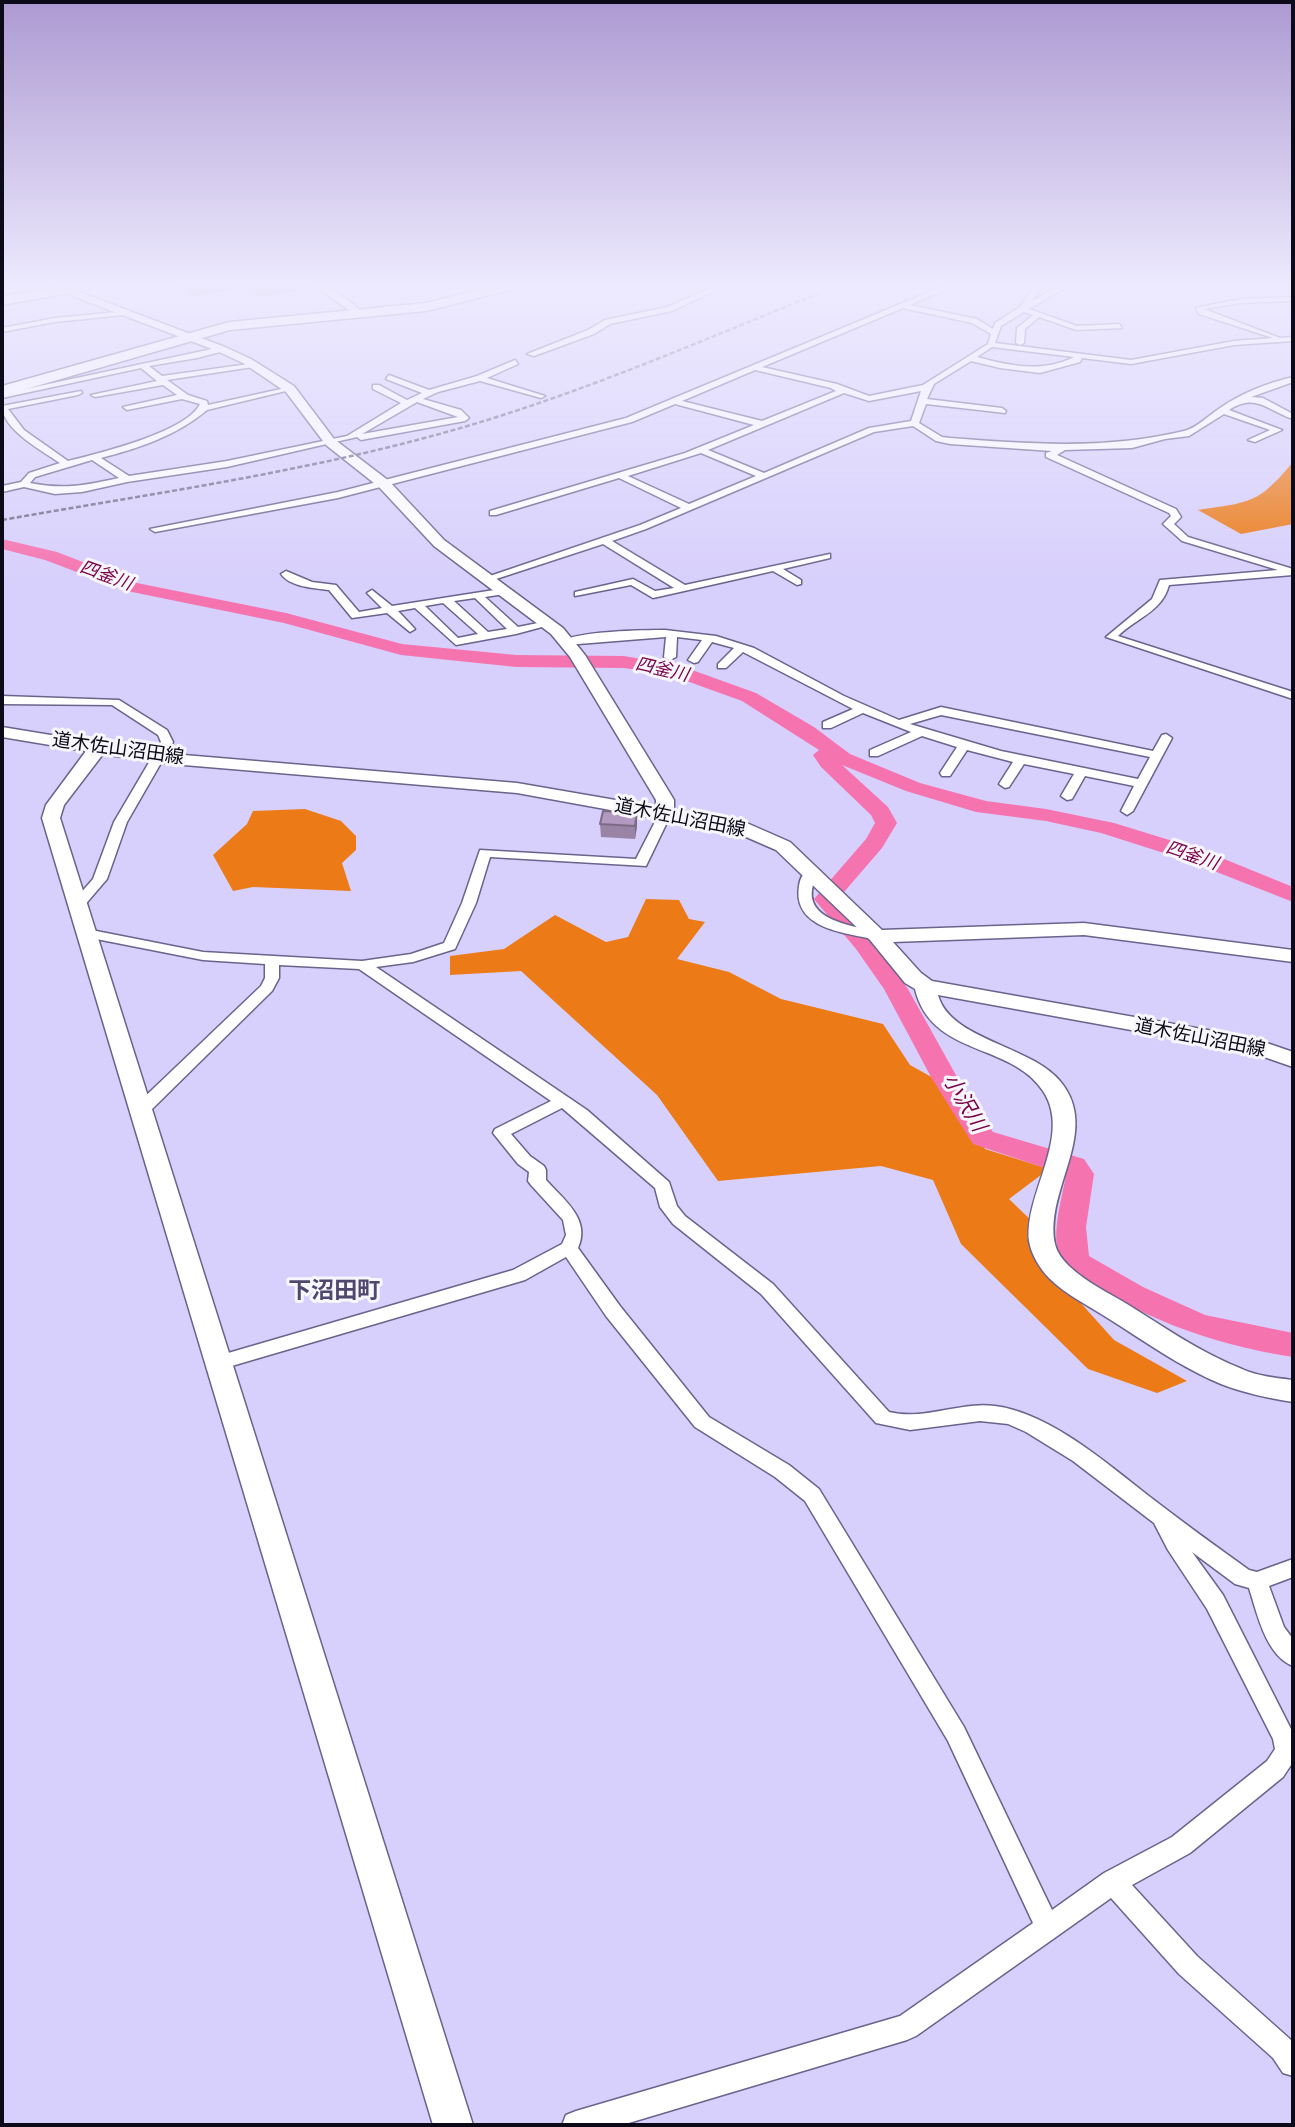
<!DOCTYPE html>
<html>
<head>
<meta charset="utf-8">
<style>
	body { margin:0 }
	#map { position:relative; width:1295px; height:2127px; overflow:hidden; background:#d8d0fc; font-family:Lora,serif }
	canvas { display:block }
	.frame { position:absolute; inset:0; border:4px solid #0c0918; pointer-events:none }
</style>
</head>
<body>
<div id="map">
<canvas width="1295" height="2127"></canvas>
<div class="frame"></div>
</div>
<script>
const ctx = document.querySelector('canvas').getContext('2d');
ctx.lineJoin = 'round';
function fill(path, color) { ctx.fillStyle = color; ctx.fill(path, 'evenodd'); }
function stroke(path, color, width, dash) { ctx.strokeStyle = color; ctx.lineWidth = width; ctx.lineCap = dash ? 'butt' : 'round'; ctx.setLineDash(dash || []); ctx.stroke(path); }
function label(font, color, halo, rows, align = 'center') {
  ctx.font = font + ' Lora,"Noto Sans JP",serif'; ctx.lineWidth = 6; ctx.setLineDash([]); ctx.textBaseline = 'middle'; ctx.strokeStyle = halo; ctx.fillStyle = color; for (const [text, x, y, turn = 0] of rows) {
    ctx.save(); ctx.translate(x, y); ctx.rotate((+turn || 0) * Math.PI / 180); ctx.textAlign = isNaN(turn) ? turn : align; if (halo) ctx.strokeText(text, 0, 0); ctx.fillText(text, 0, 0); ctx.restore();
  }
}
fill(new Path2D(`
	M1293,462V524L1241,534L1198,510C1251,502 1258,504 1293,462Z
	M305,809L341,821L356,836V850L342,863L351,891L253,887L233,891L213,855L247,824L253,811Z
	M646,899L679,900L689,919L705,922L677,959L729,972L781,999L883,1024L910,1065L953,1089L985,1149L1049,1169L1009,1199L1039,1228L1061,1281L1114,1340L1187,1381L1157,1393L1088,1369L961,1244L933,1180L881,1166L718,1181L657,1095L521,971L450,975V956L504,949L555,915L606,942L628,937Z`), '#ec7a17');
fill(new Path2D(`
	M2,539L57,552L137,583L286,613L402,644L516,655L624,656L681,666L756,693L814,727L850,754L920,783L986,801L1046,809L1114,823L1202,850L1293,887V902L1186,860L1101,833L1046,821L976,812L906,791L842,765L888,807L897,823L882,848L838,899L872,939L908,989L957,1077L993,1132L1084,1159L1094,1174L1086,1227L1089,1256L1143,1287L1205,1315L1293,1333V1357C1204,1343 1141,1317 1064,1268C1048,1241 1061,1204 1066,1175L973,1144L931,1077L884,989L856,949L814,899L866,839L875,823L871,815L821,767L813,755L819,750L742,701L670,675L624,668L516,667L401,655L284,623L127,591L45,560L2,549Z`), '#f574b0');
const street = new Path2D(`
	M313,285C332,285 350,301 363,313L356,315Z
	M717,285H727L672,311L610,324L594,334L534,356L527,354L588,330L605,320L667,307Z
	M946,285H956L910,305L977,319L993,329L995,323L1020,307L1035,285H1043L1032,301L1061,285H1070L1029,309L1077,326L1119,324L1122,328L1076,330L1039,317L1025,329L1024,343L1020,345L1016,343L1017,328L1033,315L1024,312L1001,326L995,343L1131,360L1234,341L1273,338L1199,314L1196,308L1240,299L1293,297V301L1240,303L1204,309L1280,338L1293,337V341L1234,345L1131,364L1082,358L1080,362L1040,373L1000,368L971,361L934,384L927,399L1002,408L1006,411L1005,413L926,404L919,423L942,437L950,438C1030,444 1106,450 1184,431C1197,428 1209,415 1220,408C1242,393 1267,383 1293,377V382L1251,397L1263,398L1293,414V419C1268,411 1256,392 1229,410L1282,430L1255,442L1248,440L1270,430L1224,414L1189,436L1165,439L1132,448L1065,450L1057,455L1176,509L1181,517L1174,524L1188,537L1293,569V575L1169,585C1162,612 1136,618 1118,636L1293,692V699L1106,637L1152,599L1160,580L1278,570L1182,541L1163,524L1171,516L1169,513L1046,457V453L1052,451L950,444L936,441L913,426L874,432L646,529L612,541L685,585L830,554V558L783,569L801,580V584L797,585L773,571L653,598L631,585L575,596V592L633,579L655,591L674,588L603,544L493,580L484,578L640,525L681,508L619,478L496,515H490V511L685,453L754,425L675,404L632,422L338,498L155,532L150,529L338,492L626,418ZM903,308L972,323L991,334L988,344L923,385L869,396L837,384L762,367ZM992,347L1074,357C1042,373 1010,366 977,357ZM755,370L831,388L836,391L762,421L682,401ZM921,391L911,421L869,428L764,473L708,450L844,393L869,401ZM701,453L756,476L689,504L628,476Z
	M127,311L124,315L55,322L2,332V328L55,318Z
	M221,347L224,351L197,358L149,366L162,376L256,363L253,367L167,380L188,395L207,401L208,405L290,387L294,389L207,410C176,436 139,448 101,458L129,476L227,461L347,436L401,403L373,389V385H379L407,400L422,393L386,379L389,375L429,390L477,376L515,360L518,364L487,378L545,396L541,398L480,381L438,392L423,399L461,410L469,418L465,421L361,440L357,437L227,467L127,482L82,492L55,494L24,487L2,492V486L21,482L29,473L60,463C42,451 2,429 2,406L81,391L82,393L78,395L8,409L24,430L68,461C97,454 187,432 200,404L182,399L127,410L123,407L177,395L163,385L95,397L91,395L157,381L141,368L2,398V394ZM417,402L458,417L362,434ZM92,460L119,478C86,485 64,490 30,483L35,477Z
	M286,571L312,582L336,585L359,612L382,608L367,593L372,590L392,606L507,588L512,591L511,593L485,597L518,627L548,621L553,624L516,634L456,645L415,608L398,611L415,629L410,632L387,613L352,618L329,590C314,588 290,587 281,574ZM475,598L507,629L488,632L454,601ZM443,603L478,634L458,638L425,606Z
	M665,630L716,636L754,648L844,696L899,720L941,707L1153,751L1162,735L1166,734L1172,738L1133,811L1127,815L1121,811L1134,786L1085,776L1072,799L1067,800L1061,796L1074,774L1024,764L1009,787L1005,788L999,784L1013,762L967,750L950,776H942L940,773L957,747L922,736L878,756H870V750L911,732L863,713L831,728H823V722L853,709L743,652L726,668H718V664L734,648L712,642L698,662L694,663L688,660L702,640L677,637L676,657L670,660L664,657L666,637L566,645L560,642C576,631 644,630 665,630ZM941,715L1150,757L1138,779L1001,751L910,724Z
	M2,696L119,700L167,730L173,742L127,822L107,879L83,907H73L71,904L93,879L114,822L161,742L158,735L112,705L2,704Z
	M665,810L671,814L646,866L490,857L476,903L455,949L413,962L376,967L587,1110L669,1182L677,1206L685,1216L773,1284L889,1412C925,1421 960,1401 995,1406C1051,1413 1111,1467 1154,1500C1185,1524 1217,1547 1249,1570L1257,1572L1293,1559V1577L1269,1586L1284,1627L1293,1639V1666C1266,1656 1257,1613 1249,1588L1235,1584L1192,1552L1223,1595L1293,1733V1762L1283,1777L1190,1853L1132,1885L1197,1956L1291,2040L1293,2076L1283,2073L1273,2058L1179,1974L1111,1898L916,2036L907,2040L622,2125H562L566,2115L576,2111L900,2016L1033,1923L948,1741L805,1501L775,1477L695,1427L606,1316L566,1257L525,1280L218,1370L211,1368L208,1363L211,1358L513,1270L562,1244L566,1235L563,1220L531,1185L528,1181L529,1172L518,1164L493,1133L495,1129L551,1101L359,969L279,965V978L272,991L146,1115H134L132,1111L134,1107L261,986L265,978V964L203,960L86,937L79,933L86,929L203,952L362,961L411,954L444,943L462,903L480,850L636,859L659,814ZM562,1108L655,1188L660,1207L673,1224L761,1294L876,1423L910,1430L980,1421L1008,1424L1026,1432L1073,1461L1154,1523L1168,1550L1207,1609L1273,1739L1275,1749L1267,1761L1172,1837L1104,1873L1052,1910L964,1727L819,1489L789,1465L709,1417L620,1306L578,1248C591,1219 564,1200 546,1180V1170L544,1166L530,1156L511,1134Z
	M811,869L818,873C792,921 853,925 882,933L884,936L882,939L877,940C848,933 792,930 799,886C800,878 804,871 811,869Z`);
const secondary = new Path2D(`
	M66,287L225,347L251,359L294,386L334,439L389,481L444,540L563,628L585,655L668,790L674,800V810L749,824L790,842L882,930L1084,923L1293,950V962L1084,935L893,942L921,973L932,981L1252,1038L1293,1052V1067L1247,1051L938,995C950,1040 1030,1045 1060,1081C1102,1131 1044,1189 1055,1244C1057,1253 1063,1260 1069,1266C1086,1282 1107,1292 1127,1304C1164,1327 1201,1353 1242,1369C1258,1376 1276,1378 1293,1380V1402C1268,1398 1244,1393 1221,1384C1180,1367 1143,1340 1106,1317C1087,1305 1065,1294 1049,1278C1040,1269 1031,1254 1029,1241C1024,1193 1073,1136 1043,1091C1011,1042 931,1057 915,989L905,983L870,940L776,850L737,833L517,793L160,763L103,754L64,805L60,818L473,2125H433L42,818L46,805L86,751L2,737V727L160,753L517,783L656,807V800L570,657L551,634L434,546L379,487L326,445L286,392L243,363L217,351L62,292L61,290Z`);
const highway = new Path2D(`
	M69,285H99L92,289L2,305V297Z
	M497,285H520L518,288L426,311L230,330L2,396V386L229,322L426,303Z`);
stroke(street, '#6b638b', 3);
stroke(secondary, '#6b638b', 3);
stroke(highway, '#6b638b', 3);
fill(street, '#fff');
fill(secondary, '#fff');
fill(highway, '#fff');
stroke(new Path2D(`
	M2,520C150,494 299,473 443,433C580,395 709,337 840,285`), '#716c89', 2.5, [5, 2.5]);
fill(new Path2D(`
	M172,285H312V288L262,297L241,288L192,297L172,287Z
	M637,813V826L635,839L601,837L600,824Z`), '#9984a5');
fill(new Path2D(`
	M198,285H241V288L192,297L190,286Z
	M269,285H312V288L262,297L261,287Z
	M637,813V826L635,839V826Z`), '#7d6b86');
const building = new Path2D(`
	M603,811L637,813L635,826L600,824Z`);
fill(building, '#b299c0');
stroke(building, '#7d6b86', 2);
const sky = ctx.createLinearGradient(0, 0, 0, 583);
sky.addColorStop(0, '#ad9ad2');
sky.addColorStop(0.49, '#edeafe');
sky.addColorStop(1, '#edeafe00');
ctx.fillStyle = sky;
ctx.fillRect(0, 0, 1295, 583);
label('italic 18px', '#7c0049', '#f7f7fb', [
	["四釜川",106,576,20],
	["四釜川",662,670,13],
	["四釜川",1192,856,19]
]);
label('19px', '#0c0918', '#f7f7fb', [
	["道木佐山沼田線",118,749,8],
	["道木佐山沼田線",680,818,11],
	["道木佐山沼田線",1200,1038,11]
]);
label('italic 21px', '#7c0049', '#f7f7fb', [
	["小沢川",964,1103,59]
]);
label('bold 23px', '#4f476d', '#f7f7fb', [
	["下沼田町",334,1291]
]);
</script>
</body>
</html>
